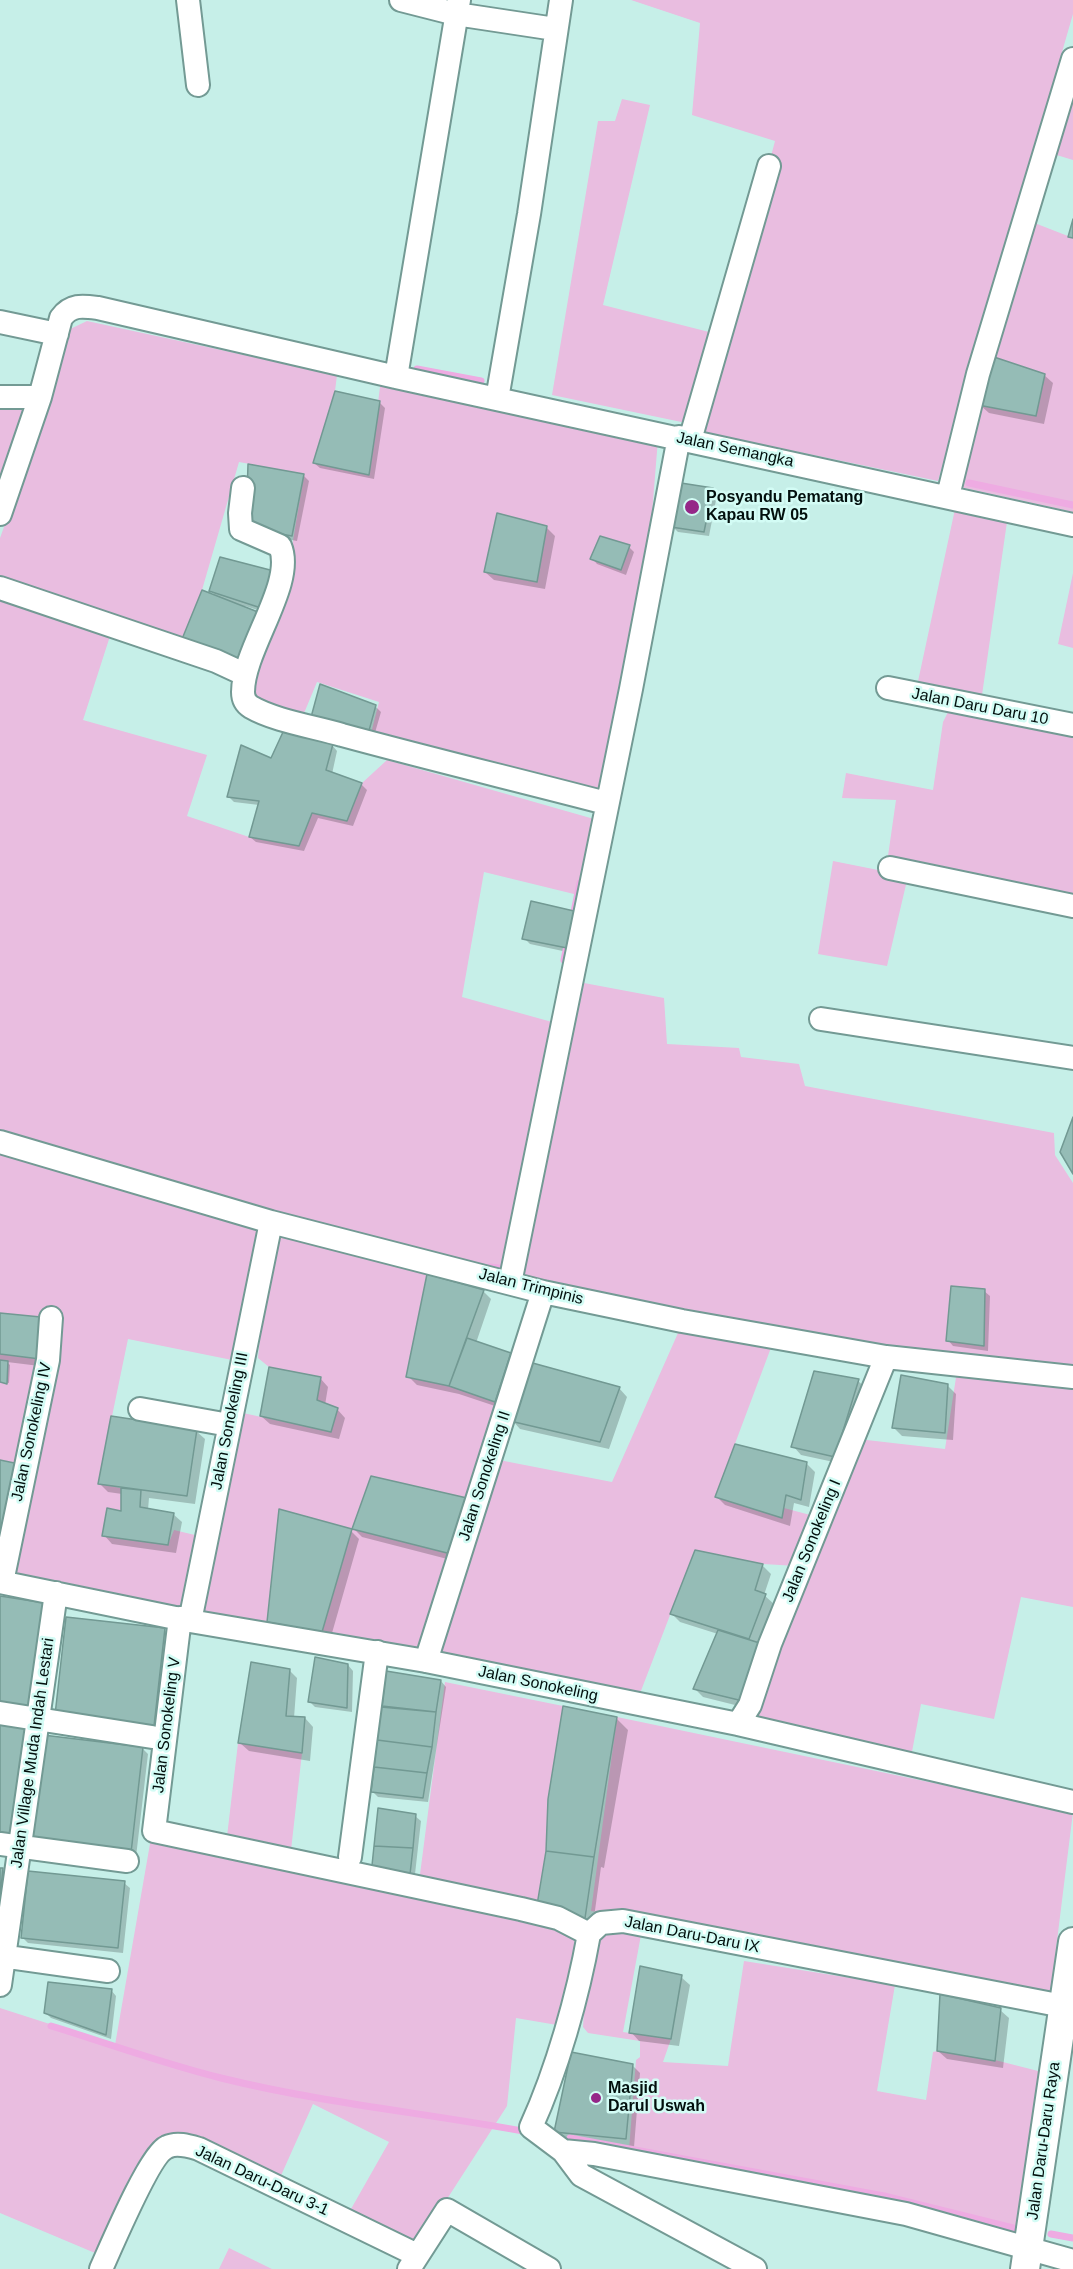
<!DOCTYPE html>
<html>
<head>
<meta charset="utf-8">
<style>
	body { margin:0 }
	canvas { display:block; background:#c6efe8 }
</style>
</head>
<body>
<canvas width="1073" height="2269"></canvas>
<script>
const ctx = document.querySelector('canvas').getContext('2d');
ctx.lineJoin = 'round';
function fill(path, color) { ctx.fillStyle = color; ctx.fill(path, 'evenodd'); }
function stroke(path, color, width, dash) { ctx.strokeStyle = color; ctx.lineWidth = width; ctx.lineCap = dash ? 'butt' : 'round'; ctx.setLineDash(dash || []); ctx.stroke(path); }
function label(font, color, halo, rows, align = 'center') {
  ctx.font = font + ' Arial,sans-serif'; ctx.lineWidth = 5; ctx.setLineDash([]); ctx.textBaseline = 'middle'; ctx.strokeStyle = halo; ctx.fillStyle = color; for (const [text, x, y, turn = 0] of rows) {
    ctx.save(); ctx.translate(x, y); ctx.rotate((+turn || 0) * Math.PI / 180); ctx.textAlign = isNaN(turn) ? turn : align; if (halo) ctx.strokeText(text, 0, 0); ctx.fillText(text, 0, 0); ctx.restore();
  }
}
fill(new Path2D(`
	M631,0H1073V14L938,481L698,431L775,141L692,115L700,23Z
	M1073,77V160L1050,153Z
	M622,99L650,105L603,305L713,333L691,424L552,395L598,121H615Z
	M1032,222L1073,238V512L960,487L978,405L1036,416L1045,374L994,357Z
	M87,321L337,375L335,391L313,463L369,474L381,379L658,439L651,526L599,793L370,737L379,702L317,682L302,718L258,704L248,692L287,577L304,474L239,462L202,590L180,644L0,583V538L50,399L64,332Z
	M0,402L27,410L0,484Z
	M955,509L1007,522L982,695L917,686Z
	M1073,573V648L1058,644Z
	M0,596L111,633L83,720L207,755L187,816L249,837L299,846L312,813L347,821L362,783L387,760L594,819L578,895L484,872L462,997L552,1022L506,1271L269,1214L0,1131Z
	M950,708L1073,732V896L888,856L896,800L842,798L846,773L933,790L943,722Z
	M833,861L908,876L887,966L818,954Z
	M584,983L664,998L667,1044L739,1048L741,1057L799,1064L805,1086L1054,1133L1055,1155L1073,1183V1370L890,1352L677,1312L522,1278Z
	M0,1151L83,1179L85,1174L424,1260L427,1274L407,1377L449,1386L495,1402L467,1498L371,1476L352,1529L451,1554L423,1651L322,1632L351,1531L279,1510L267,1622L198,1618L243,1413L331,1432L317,1400L320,1377L269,1367L258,1358L270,1230L242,1362L128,1339L98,1484L121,1488V1511L107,1509L103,1535L168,1545L174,1530L199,1536L186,1610L11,1574L51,1318L0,1313Z
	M678,1333L772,1345L715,1497L782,1518L784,1508L814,1516L797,1566L763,1564L695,1550L639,1696L437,1656L499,1460L612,1482Z
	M0,1354L48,1360L24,1465L0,1460Z
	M957,1371L1073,1385V1607L1021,1597L994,1719L921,1704L911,1757L756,1723L755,1716L858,1439L945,1449Z
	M445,1682L563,1706L548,1799L546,1852L537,1905L419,1882Z
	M617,1717L1073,1812L1050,1997L591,1911Z
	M238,1743L302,1753L290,1859L226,1845Z
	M151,1838L576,1931L563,2026L516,2018L507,2106L418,2244L351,2209L389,2142L313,2104L279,2180L190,2139L150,2146L95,2253L0,2213V2008L115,2045Z
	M598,1932L641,1935L623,2032L671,2039L663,2062L728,2066L744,1961L895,1985L877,2091L926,2100L933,2052L937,2051L995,2060L1042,2072L1018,2233L629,2150L636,2060L640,2057V2041L588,2033L583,2027L586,1977Z
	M229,2248L272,2269H219Z`), '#e9bde0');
fill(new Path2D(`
	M1044,375L1053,383L1044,424L989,413L980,405Z
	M379,402L385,408L374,479L320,468L314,463Z
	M303,475L309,481L297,541L253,533Z
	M712,489L717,495L709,536L678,532L672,526Z
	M546,527L555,536L545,589L494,580L485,572Z
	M629,547L634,552L626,575L597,564L592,558Z
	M221,558L267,613L245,606V608L218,598L211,591Z
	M375,706L381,712L372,743L318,726Z
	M332,745L337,751L332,774L362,785L367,790L353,826L318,818L304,851L256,842L250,837L259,805L234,802L229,797L272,760Z
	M573,913L579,918L572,953L530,944L524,938Z
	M483,1291L491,1299L476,1343L510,1354L519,1363L504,1409L459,1394L417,1385L408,1376Z
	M984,1291L990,1296L988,1351L953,1346L948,1340Z
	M0,1315L56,1368L7,1362L10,1365L9,1383L0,1381Z
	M320,1378L328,1387L325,1405L337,1409L345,1418L339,1439L270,1424L261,1416Z
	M858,1381L867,1389L843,1464L801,1455L793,1446Z
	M947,1385L956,1394L953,1440L902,1436L894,1428Z
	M619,1388L627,1397L609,1449L520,1429L512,1420Z
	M196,1431L205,1439L195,1504L149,1498L148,1510L173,1514L182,1522L176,1553L112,1544L104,1535L122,1513V1494L108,1492L100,1484Z
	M806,1463L815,1472L809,1507L794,1503L790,1526L725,1505L717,1497Z
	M466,1499L459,1562L362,1537L354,1529Z
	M351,1531L359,1539L330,1640L277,1630L268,1621Z
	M762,1565L771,1574L764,1595L774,1604L758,1644L755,1710L703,1697L695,1689L718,1634L680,1622L672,1614Z
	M164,1629L169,1635L159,1731L62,1720Z
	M348,1665L353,1671L352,1712L315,1707L309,1701Z
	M289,1670L297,1678L294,1718H305L313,1727L310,1761L249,1751L240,1743Z
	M387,1673L441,1681L446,1687L428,1802L378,1797L373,1792Z
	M617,1719L628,1730L604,1868L601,1867L592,1932L540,1909Z
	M143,1749L148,1754L136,1857L38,1846Z
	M415,1816L421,1821L414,1883L379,1880Z
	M0,1870L8,1875L0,1940Z
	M124,1883L130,1888L123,1953L28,1943L22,1937Z
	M681,1977L690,1985L679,2046L639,2041L631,2032Z
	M111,1990L116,1996L111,2039L51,2018L46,2013Z
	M1000,2010L1009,2018L1003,2068L947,2059L938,2051Z
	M632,2065L640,2073L634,2147L564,2140L556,2132Z`), '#0003');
stroke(new Path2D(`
	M417,369L481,381
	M969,483L1073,505
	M564,960L580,883
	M490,1267L507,1269
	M51,2026C107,2043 164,2064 221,2078C322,2103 426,2113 528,2132
	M570,2138L884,2196L1013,2228
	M1051,2234L1073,2238`), '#eeabe2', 7);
const building = new Path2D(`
	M1073,219V238L1068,237Z
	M994,357L1045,374L1036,416L978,405Z
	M335,391L380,401L369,475L313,463Z
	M248,464L304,474L292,536L246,528Z
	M681,483L713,488L704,532L671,527Z
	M497,513L547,526L537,582L484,572Z
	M600,536L630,545L621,570L590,559Z
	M220,557L274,571L261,608L209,591Z
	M202,590L258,612L240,661L180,644Z
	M320,684L376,705L367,738L310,721Z
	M283,732L333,744L326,770L362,783L347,821L312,813L299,846L249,837L259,801L227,797L241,745L271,758Z
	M531,901L574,911L567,948L522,939Z
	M1073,1117V1174L1060,1152Z
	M427,1274L484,1290L449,1386L406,1377Z
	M951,1286L985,1289L984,1346L946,1341Z
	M0,1313L51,1318L48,1360L0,1354Z
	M467,1338L511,1353L495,1402L449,1386Z
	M0,1360L8,1361L7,1384L0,1382Z
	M529,1362L620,1387L600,1442L510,1421Z
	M269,1367L321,1377L317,1400L338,1408L331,1432L260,1416Z
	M814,1371L859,1379L835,1457L791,1447Z
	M901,1375L948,1384L945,1433L892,1428Z
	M111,1416L197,1429L187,1496L98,1484Z
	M735,1444L807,1462L801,1500L786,1495L782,1518L715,1497Z
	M0,1460L24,1465L0,1573Z
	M371,1476L467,1498L451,1554L352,1529Z
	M121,1488L141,1490L140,1507L174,1513L168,1545L102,1536L107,1508L121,1511Z
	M279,1509L352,1529L322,1632L267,1622Z
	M695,1550L763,1564L755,1590L766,1594L749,1639L670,1614Z
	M0,1596L45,1603L29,1711L0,1706Z
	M66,1617L165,1628L154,1726L55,1715Z
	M718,1630L766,1645L747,1702L693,1689Z
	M315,1657L348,1664L347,1708L308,1702Z
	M251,1662L290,1669L286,1716L305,1717L302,1753L238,1743Z
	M386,1671L441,1680L436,1712L382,1706Z
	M563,1706L617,1717L594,1857L546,1851L548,1799Z
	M381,1707L436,1712L432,1747L377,1740Z
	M0,1725L26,1728L12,1834L0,1832Z
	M43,1735L143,1747L131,1853L31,1841Z
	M377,1740L432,1747L427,1773L374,1767Z
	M374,1767L427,1773L423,1798L371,1792Z
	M378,1808L416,1814L413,1848L374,1846Z
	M374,1846L413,1848L409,1883L371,1875Z
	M546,1851L594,1857L584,1925L537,1905Z
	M0,1868H3L0,1897Z
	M28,1871L125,1881L118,1948L21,1938Z
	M640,1966L682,1975L671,2039L629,2033Z
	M48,1982L112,1989L106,2035L44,2013Z
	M940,1994L1001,2008L995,2061L937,2051Z
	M571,2052L633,2064L626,2139L554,2132Z`);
fill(building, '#95bcb6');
stroke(building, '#729993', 1.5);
const minor = new Path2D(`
	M188,0L198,85
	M401,0L456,14L555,29
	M0,322L57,334
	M396,377L459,0
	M0,397H40
	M497,399L529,214L561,0
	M690,440L769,166
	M243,488L240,513L241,529L280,546C296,583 243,649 243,692C243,699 246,704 251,707C275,721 316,727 342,735C430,759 518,780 606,803
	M948,496L978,374L1073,59
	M0,514L40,397L61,318C71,304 83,306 98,308L396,377L1073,525
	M0,588L216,661L244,674
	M888,688L1073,725
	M890,868L1073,906
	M821,1019L1073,1058
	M0,1142L271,1222L543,1292L682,1321L886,1357L1073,1377
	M510,1283L631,689L679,437
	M140,1409L229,1425
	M0,1582L190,1621L426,1661L738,1724L1073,1802
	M2,1582L48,1360L51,1318
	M180,1618L154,1831L521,1909L558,1918L589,1934
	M190,1621L271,1222
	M426,1661L543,1292
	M0,1713L152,1737
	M738,1724L750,1705L770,1644L886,1357
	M0,1844L127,1861
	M350,1857L377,1652
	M589,1934L601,1923L623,1921L1063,2006
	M589,1934C578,1996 557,2070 531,2127L563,2151L581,2175L755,2269
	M0,1956L108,1971
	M0,1985L56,1593
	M563,2151L594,2154L906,2214L1073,2261
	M101,2269C111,2247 150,2154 167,2147C177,2142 189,2146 199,2149L417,2255
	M409,2269L447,2210L549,2269`);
const major = new Path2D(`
	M1025,2269L1073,1942`);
stroke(minor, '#739a94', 26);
stroke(major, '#739a94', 32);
stroke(minor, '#fff', 22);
stroke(major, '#fff', 28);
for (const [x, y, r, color] of [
	[692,507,8,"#952788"],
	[596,2098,6,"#952788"]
]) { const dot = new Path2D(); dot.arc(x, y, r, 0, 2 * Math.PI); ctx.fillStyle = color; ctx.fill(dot); stroke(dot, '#d3fcf5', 2); }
label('16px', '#020f0d', '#d3fcf5', [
	["Jalan Semangka",735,450,12],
	["Jalan Daru Daru 10",980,707,11],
	["Jalan Trimpinis",531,1287,14],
	["Jalan Sonokeling III",230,1421,-79],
	["Jalan Sonokeling IV",32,1432,-78],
	["Jalan Sonokeling II",485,1476,-72],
	["Jalan Sonokeling I",812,1541,-68],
	["Jalan Sonokeling",538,1684,12],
	["Jalan Sonokeling V",167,1725,-83],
	["Jalan Village Muda Indah Lestari",33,1753,-82],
	["Jalan Daru-Daru IX",692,1935,11],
	["Jalan Daru-Daru Raya",1044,2141,-82],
	["Jalan Daru-Daru 3-1",262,2181,25]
]);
label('bold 16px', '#020f0d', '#d3fcf5', [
	["Posyandu Pematang",706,498],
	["Kapau RW 05",706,516],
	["Masjid",608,2089],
	["Darul Uswah",608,2107]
], 'left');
</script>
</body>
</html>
